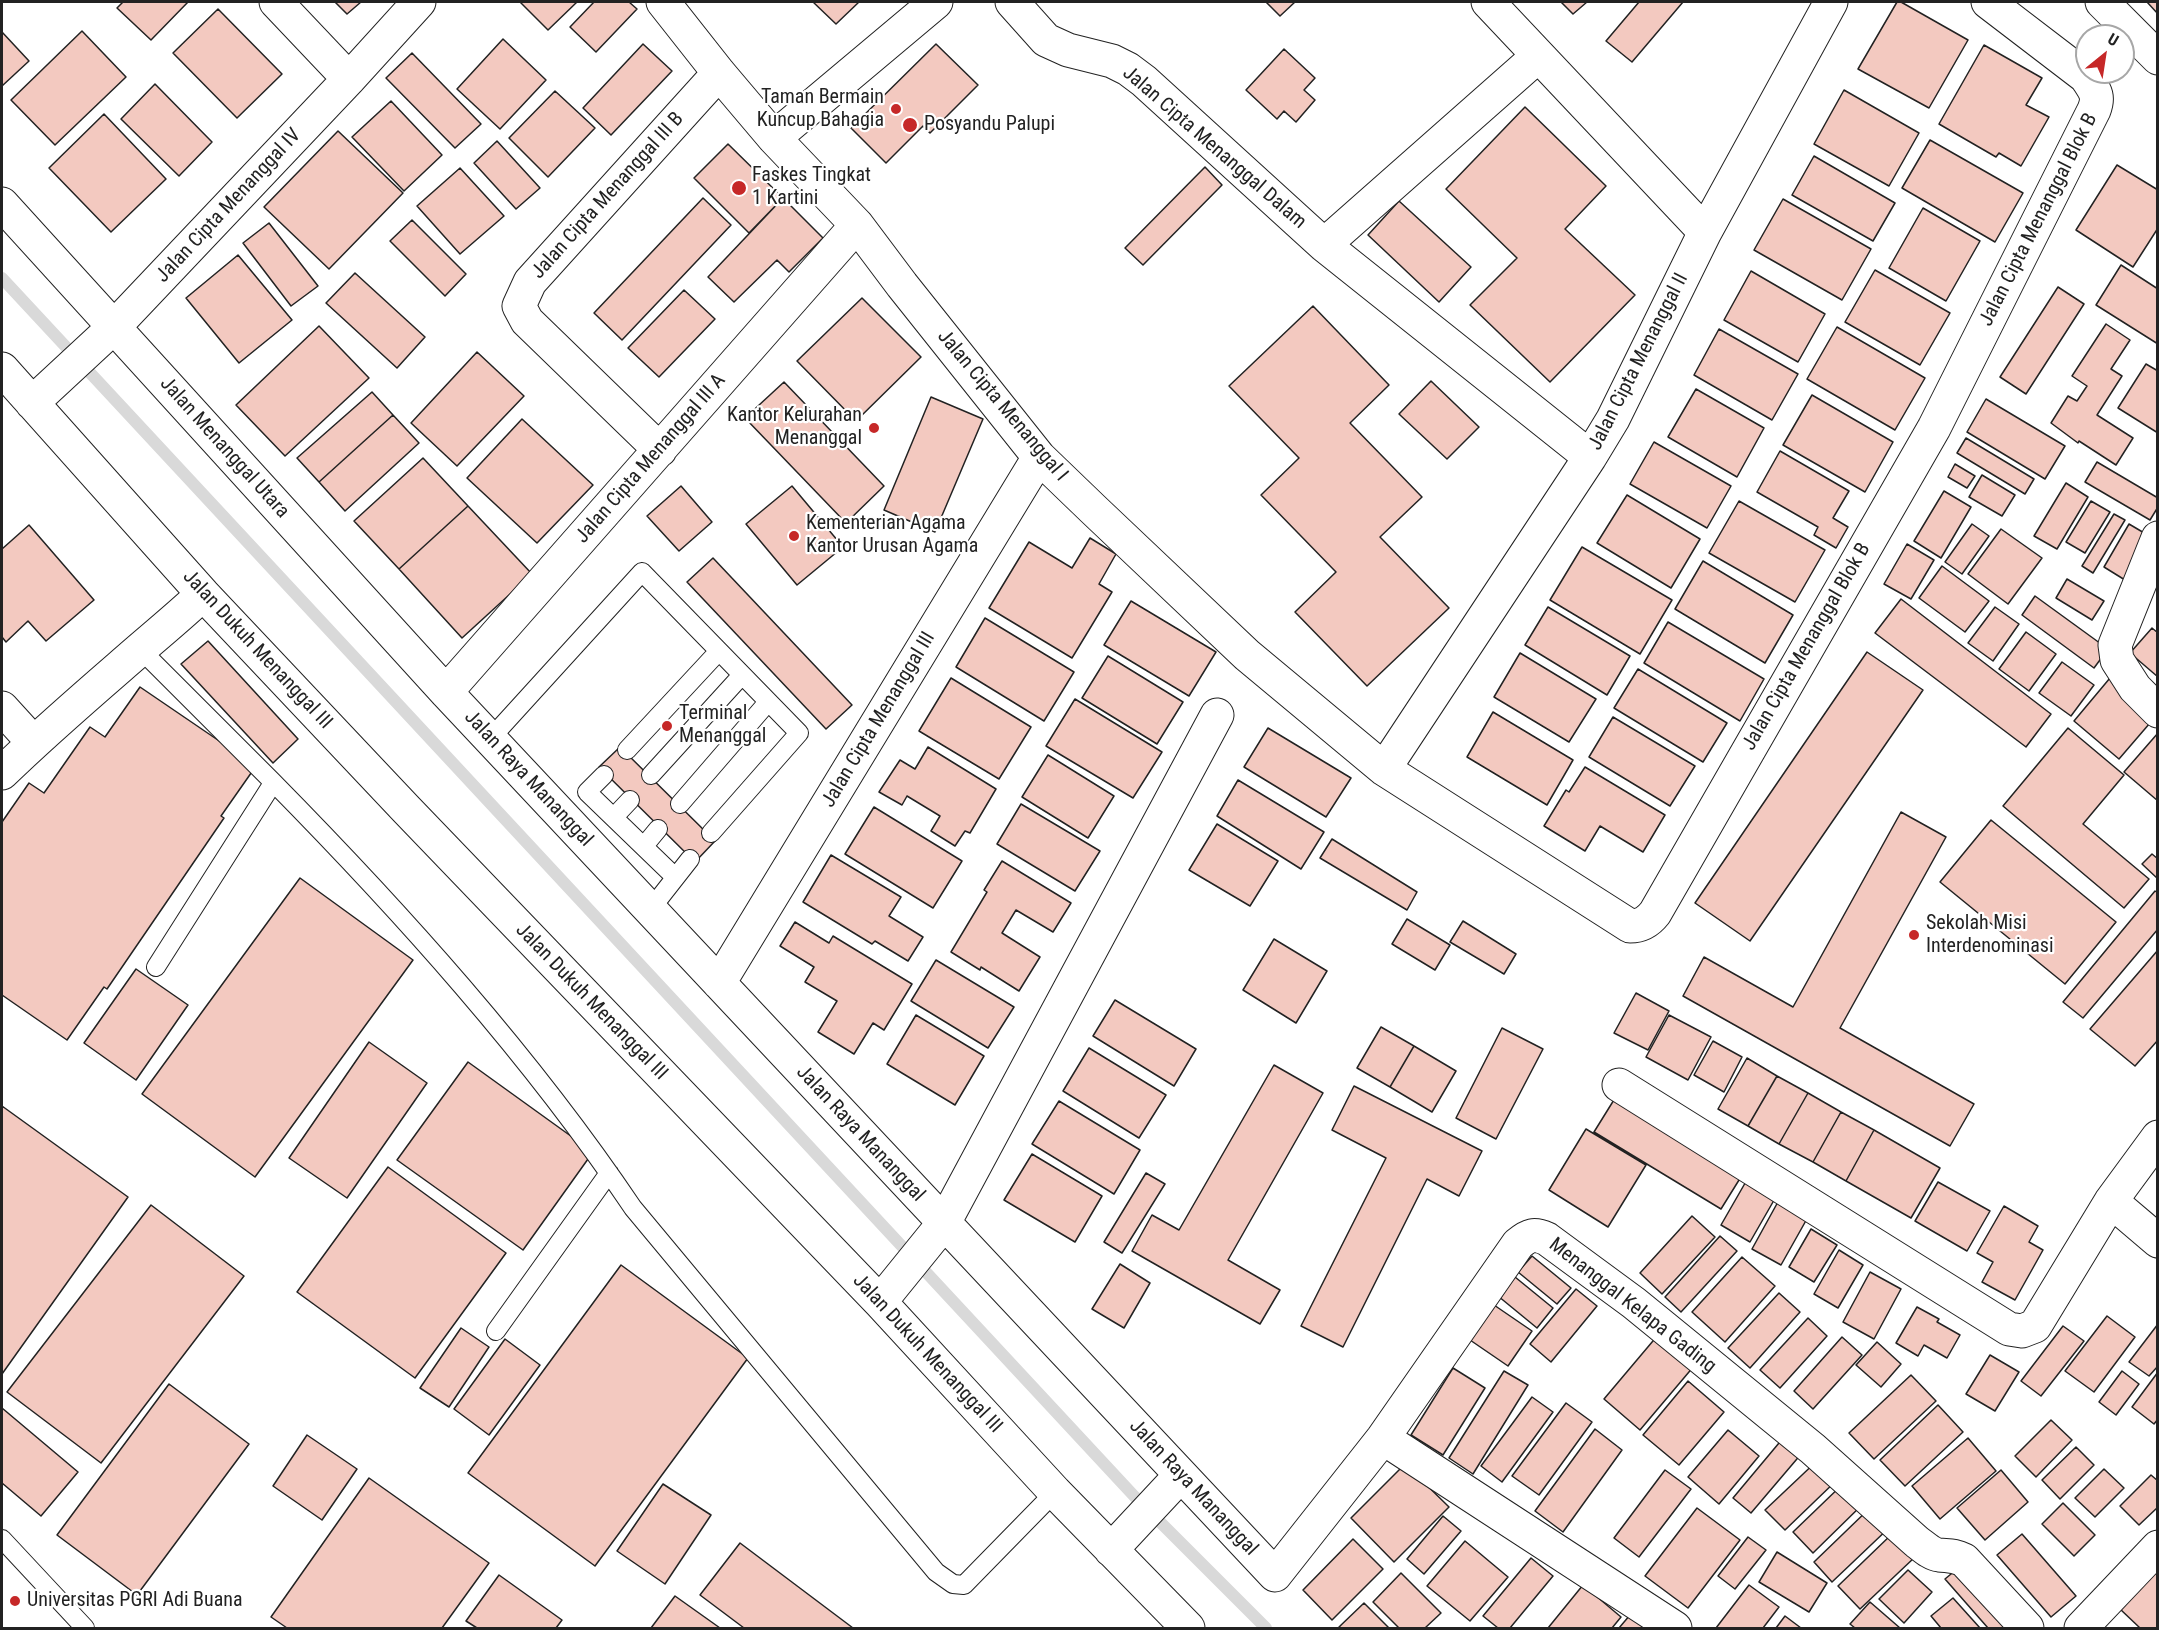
<!DOCTYPE html>
<html>
<head>
<meta charset="utf-8">
<style>
	body { margin:0 }
	#map { position:relative; width:2159px; height:1630px; overflow:hidden; background:#fff; font-family:"Roboto Condensed",sans-serif }
	canvas { display:block }
	.frame { position:absolute; inset:0; border:3px solid #222; pointer-events:none }
	.north { position:absolute; left:2075px; top:24px; width:60px; height:60px; box-sizing:border-box; background:#fff; border:2px solid #a7a7a7; border-radius:50%; rotate:30deg; font-size:16px; font-weight:700; line-height:24px; text-align:center; color:#222 }
	.north::after { content:''; display:block; margin:auto; width:21px; height:27px; background:#c62828; clip-path:polygon(50% 0,100% 100%,50% 72%,0 100%) }
</style>
</head>
<body>
<div id="map">
<canvas width="2159" height="1630"></canvas>
<div class="frame"></div>
<div class="north">U</div>
</div>
<script>
const ctx = document.querySelector('canvas').getContext('2d');
ctx.lineJoin = 'round';
function stroke(path, color, width, dash) { ctx.strokeStyle = color; ctx.lineWidth = width; ctx.lineCap = dash ? 'butt' : 'round'; ctx.setLineDash(dash || []); ctx.stroke(path); }
function fill(path, color) { ctx.fillStyle = color; ctx.fill(path, 'evenodd'); }
function label(font, color, halo, rows, align = 'center') {
  ctx.font = font + ' "Roboto Condensed",sans-serif'; ctx.lineWidth = 4.5; ctx.setLineDash([]); ctx.textBaseline = 'middle'; ctx.strokeStyle = halo; ctx.fillStyle = color; for (const [text, x, y, turn = 0] of rows) {
    ctx.save(); ctx.translate(x, y); ctx.rotate((+turn || 0) * Math.PI / 180); ctx.textAlign = isNaN(turn) ? turn : align; if (halo) ctx.strokeText(text, 0, 0); ctx.fillText(text, 0, 0); ctx.restore();
  }
}
stroke(new Path2D(`
	M2,278L1135,1497L1266,1628`), '#d9d9d9', 12);
const building = new Path2D(`
	M123,2H188L151,40L117,8Z
	M335,2H361L347,14Z
	M520,2H577L548,30Z
	M594,2H629L637,9L596,52L570,27Z
	M813,2H859L836,24Z
	M1266,2H1295L1280,16Z
	M1561,2H1587L1573,14Z
	M1639,2H1683L1632,62L1606,41Z
	M1897,2H1901L1968,40L1929,108L1858,69Z
	M2147,2H2158V14Z
	M218,9L282,74L237,118L173,53Z
	M82,31L126,77L55,145L11,100Z
	M2,32L29,61L2,86Z
	M503,39L546,80L500,129L457,89Z
	M643,44L672,71L611,135L583,108Z
	M936,44L978,85L930,133L923,126L886,163L851,128Z
	M1984,45L2042,78L2026,105L2049,117L2021,166L1999,153L1996,157L1939,124Z
	M1284,49L1315,78L1304,90L1315,100L1296,122L1284,111L1277,119L1246,90Z
	M412,53L481,124L455,148L386,78Z
	M155,84L212,142L179,176L121,119Z
	M1844,90L1919,133L1889,186L1814,144Z
	M555,91L595,128L548,177L509,138Z
	M391,101L442,155L404,191L352,137Z
	M1525,107L1606,186L1565,229L1635,295L1550,382L1470,305L1517,258L1446,189Z
	M104,114L166,179L111,232L49,168Z
	M338,131L403,193L329,269L264,207Z
	M1930,140L2023,193L1995,242L1902,188Z
	M497,141L540,188L516,209L474,163Z
	M728,144L783,198L749,233L694,178Z
	M1814,156L1895,203L1873,241L1792,195Z
	M2117,165L2158,190V228L2133,267L2076,230Z
	M1205,167L1222,185L1143,265L1125,248Z
	M460,168L504,216L460,254L417,206Z
	M703,198L731,225L622,340L594,313Z
	M783,198L823,238L789,272L777,260L734,302L708,277Z
	M1783,199L1871,249L1842,300L1754,250Z
	M1399,201L1471,267L1439,302L1368,235Z
	M1923,208L1980,241L1946,301L1889,268Z
	M412,220L466,274L445,296L390,241Z
	M269,223L318,286L291,306L243,243Z
	M238,255L292,320L239,363L186,298Z
	M2121,265L2158,289V344L2096,305Z
	M1875,270L1950,313L1920,365L1845,322Z
	M1751,271L1825,314L1798,362L1724,320Z
	M355,273L425,337L397,368L326,303Z
	M2058,287L2084,304L2026,394L2000,377Z
	M684,290L715,319L659,377L628,348Z
	M862,298L921,357L856,421L797,361Z
	M1313,306L1389,385L1350,423L1422,497L1380,537L1449,608L1367,686L1295,612L1336,572L1261,495L1299,458L1229,386Z
	M2106,324L2130,340L2111,369L2122,376L2097,415L2133,438L2116,465L2079,441L2078,443L2051,423L2068,396L2077,401L2087,386L2072,376Z
	M319,326L369,378L285,456L236,405Z
	M1837,327L1925,378L1895,430L1807,379Z
	M1719,329L1798,374L1772,420L1694,375Z
	M477,352L524,396L457,466L411,423Z
	M2146,364L2158,371V433L2118,408Z
	M1431,381L1479,427L1447,459L1399,414Z
	M784,382L884,486L846,523L745,418Z
	M1696,389L1764,428L1737,477L1668,437Z
	M372,392L393,415L319,482L297,458Z
	M1812,395L1893,442L1865,492L1783,445Z
	M931,397L983,419L935,532L884,510Z
	M1986,399L2065,446L2045,479L1967,432Z
	M393,415L419,443L345,511L319,482Z
	M522,419L593,485L537,543L467,478Z
	M1966,438L2034,479L2025,494L1957,453Z
	M1654,442L1731,486L1707,528L1630,484Z
	M1780,451L1849,491L1833,518L1848,527L1836,548L1814,535L1818,527L1757,492Z
	M423,458L468,506L399,569L354,521Z
	M2097,462L2158,498V507L2150,520L2085,482Z
	M1955,464L1975,476L1967,488L1948,477Z
	M1982,475L2015,495L2002,516L1969,497Z
	M2066,483L2088,497L2057,549L2034,536Z
	M681,486L712,522L679,551L647,516Z
	M792,486L843,547L797,585L746,524Z
	M1944,491L1971,507L1941,558L1914,541Z
	M1627,495L1700,539L1671,588L1597,543Z
	M1739,501L1825,550L1795,602L1709,553Z
	M2091,501L2110,512L2085,553L2066,542Z
	M468,506L532,574L462,638L399,569Z
	M2114,514L2125,520L2093,573L2082,566Z
	M1972,524L1989,536L1962,574L1945,562Z
	M2129,524L2151,537L2125,580L2104,567Z
	M29,525L94,600L46,641L28,621L6,642L2,637V549Z
	M2001,529L2042,558L2008,604L1968,574Z
	M1090,538L1116,554L1099,584L1112,592L1072,658L989,608L1029,542L1072,568Z
	M1907,544L1934,560L1911,599L1884,584Z
	M1582,547L1672,600L1640,654L1550,600Z
	M713,558L852,705L826,729L687,582Z
	M1703,561L1793,615L1765,663L1675,609Z
	M1942,566L1989,601L1965,632L1919,598Z
	M2067,579L2104,601L2092,620L2056,598Z
	M2035,596L2108,649L2094,668L2022,615Z
	M1901,599L2051,714L2026,747L1875,633Z
	M1131,601L1216,652L1189,696L1104,645Z
	M1548,607L1630,656L1607,695L1525,645Z
	M1995,607L2019,624L1993,661L1968,643Z
	M985,618L1074,672L1044,721L956,667Z
	M1668,622L1764,679L1740,721L1644,663Z
	M2152,628L2158,633V677L2130,653Z
	M2026,632L2056,654L2029,691L1999,669Z
	M208,641L298,739L273,763L181,664Z
	M1867,652L1923,690L1750,941L1695,903Z
	M1520,653L1596,699L1569,742L1494,697Z
	M1108,656L1183,702L1157,744L1082,698Z
	M2062,662L2094,685L2071,716L2039,693Z
	M1638,669L1727,723L1703,762L1614,708Z
	M951,678L1031,727L999,779L919,731Z
	M2110,678L2156,716L2119,759L2074,721Z
	M140,687L256,766L221,816L224,818L107,989L104,987L67,1040L2,995V822L29,783L44,793L90,727L105,737Z
	M1075,699L1162,752L1133,798L1046,746Z
	M1493,712L1573,760L1547,805L1467,757Z
	M1613,717L1695,766L1670,806L1589,757Z
	M1268,728L1351,778L1326,817L1244,767Z
	M2068,728L2124,775L2083,824L2149,879L2124,908L2003,806Z
	M2158,733V801L2124,772Z
	M620,747L715,841L695,862L599,767Z
	M928,747L996,789L970,833L965,831L955,846L931,831L940,816L907,796L902,805L879,792L900,760L915,769Z
	M1048,755L1114,796L1088,838L1022,797Z
	M1585,767L1665,815L1643,852L1600,826L1585,851L1544,826L1566,790L1569,792Z
	M1238,780L1324,832L1301,869L1217,816Z
	M1021,804L1100,851L1075,891L997,844Z
	M874,807L962,861L933,908L845,854Z
	M1901,812L1946,837L1840,1028L1974,1104L1950,1146L1683,996L1704,957L1793,1007Z
	M1991,820L2116,922L2065,984L1940,882Z
	M1217,824L1278,861L1250,906L1189,870Z
	M1332,839L1417,892L1407,910L1320,858Z
	M2152,854L2158,859V879L2142,864Z
	M831,855L901,897L889,916L923,937L908,961L875,941L872,944L803,902Z
	M1002,861L1071,903L1053,932L1016,910L1002,933L1040,957L1019,991L981,967L980,970L951,952L987,892L984,890Z
	M300,878L413,960L255,1177L142,1094Z
	M2155,891L2158,893V929L2083,1018L2063,1002Z
	M1407,919L1450,945L1435,970L1392,944Z
	M1463,921L1516,954L1504,974L1450,942Z
	M795,922L829,943L833,936L912,984L884,1030L873,1023L854,1054L818,1032L837,1001L805,982L814,967L780,946Z
	M1274,939L1327,971L1296,1023L1243,990Z
	M2158,950V1040L2135,1066L2090,1029Z
	M936,960L1014,1007L988,1048L911,1001Z
	M136,969L188,1005L136,1080L84,1043Z
	M1636,993L1669,1011L1648,1050L1614,1033Z
	M1115,1000L1196,1049L1174,1086L1093,1036Z
	M916,1015L984,1056L955,1105L887,1064Z
	M1669,1015L1711,1037L1688,1080L1646,1057Z
	M1381,1027L1414,1046L1390,1087L1357,1068Z
	M1502,1028L1543,1049L1496,1139L1456,1118Z
	M1713,1041L1742,1057L1724,1092L1694,1075Z
	M369,1042L427,1083L347,1198L289,1158Z
	M1414,1046L1456,1071L1432,1112L1390,1087Z
	M1089,1048L1166,1095L1139,1138L1063,1091Z
	M1747,1058L1777,1076L1748,1126L1718,1109Z
	M468,1062L593,1152L523,1250L397,1160Z
	M1274,1065L1323,1093L1228,1260L1280,1290L1260,1324L1132,1251L1152,1215L1179,1230Z
	M1777,1076L1808,1093L1779,1144L1748,1126Z
	M1354,1086L1482,1151L1459,1196L1427,1179L1343,1347L1301,1326L1386,1158L1332,1130Z
	M1808,1093L1841,1112L1813,1162L1779,1144Z
	M1617,1095L1744,1172L1721,1209L1594,1132Z
	M1059,1101L1140,1150L1114,1194L1032,1144Z
	M2,1106L128,1197L2,1374Z
	M1841,1112L1874,1130L1846,1181L1813,1162Z
	M1586,1129L1646,1165L1608,1227L1549,1190Z
	M1874,1130L1940,1168L1911,1218L1846,1181Z
	M1032,1154L1102,1196L1075,1242L1004,1200Z
	M388,1167L506,1253L415,1378L297,1292Z
	M1146,1173L1165,1184L1122,1253L1104,1242Z
	M1748,1178L1777,1195L1750,1242L1721,1225Z
	M1938,1182L1990,1211L1967,1251L1915,1221Z
	M1779,1200L1808,1217L1781,1265L1752,1249Z
	M151,1205L244,1276L101,1463L7,1392Z
	M2004,1206L2038,1226L2029,1242L2043,1250L2015,1300L1982,1282L1993,1262L1977,1253Z
	M1692,1216L1715,1237L1662,1294L1640,1273Z
	M1811,1229L1837,1245L1814,1282L1789,1267Z
	M1720,1236L1737,1251L1681,1312L1665,1297Z
	M1839,1250L1863,1265L1838,1308L1814,1294Z
	M1532,1256L1571,1288L1557,1304L1518,1272Z
	M1742,1257L1775,1286L1725,1342L1692,1312Z
	M1120,1264L1150,1283L1124,1328L1092,1309Z
	M621,1265L748,1358L595,1566L468,1473Z
	M1870,1272L1901,1289L1874,1339L1843,1322Z
	M1515,1277L1553,1308L1537,1328L1498,1296Z
	M1576,1289L1597,1306L1551,1362L1530,1344Z
	M1779,1293L1800,1312L1750,1368L1728,1348Z
	M1494,1305L1532,1331L1508,1366L1470,1340Z
	M1917,1307L1939,1319L1937,1322L1960,1335L1947,1358L1924,1345L1918,1356L1896,1343Z
	M2107,1316L2135,1337L2094,1392L2065,1371Z
	M1808,1318L1827,1336L1780,1388L1760,1370Z
	M2158,1324V1366L2149,1376L2129,1362Z
	M2063,1326L2084,1341L2041,1396L2021,1381Z
	M461,1328L489,1347L449,1407L420,1388Z
	M1658,1335L1694,1366L1640,1430L1604,1399Z
	M1842,1337L1862,1355L1813,1409L1794,1391Z
	M505,1339L540,1365L489,1435L454,1409Z
	M1877,1342L1901,1364L1881,1387L1856,1365Z
	M1990,1355L2019,1372L1995,1411L1966,1394Z
	M1453,1368L1485,1388L1443,1455L1411,1435Z
	M1504,1371L1528,1385L1473,1474L1449,1458Z
	M2122,1371L2139,1384L2116,1415L2099,1402Z
	M2158,1372V1419L2154,1424L2132,1407Z
	M1911,1375L1936,1401L1874,1459L1849,1433Z
	M1688,1381L1724,1412L1679,1465L1643,1435Z
	M169,1384L249,1444L137,1595L57,1535Z
	M1532,1397L1553,1412L1502,1482L1481,1466Z
	M1566,1403L1592,1422L1539,1495L1512,1476Z
	M1938,1405L1963,1432L1905,1486L1880,1460Z
	M2,1408L78,1472L41,1516L2,1483Z
	M2051,1420L2072,1440L2036,1477L2015,1456Z
	M1595,1429L1622,1450L1563,1532L1535,1511Z
	M1728,1430L1759,1456L1719,1504L1688,1477Z
	M307,1435L357,1469L322,1520L273,1486Z
	M1784,1437L1802,1453L1751,1513L1733,1498Z
	M1968,1438L1996,1471L1940,1519L1912,1486Z
	M2076,1447L2094,1465L2060,1499L2042,1480Z
	M1820,1458L1839,1478L1785,1530L1765,1510Z
	M1405,1464L1449,1507L1394,1562L1351,1518Z
	M2104,1469L2124,1488L2095,1517L2075,1498Z
	M1665,1470L1691,1489L1639,1557L1614,1538Z
	M2001,1470L2028,1502L1985,1540L1957,1508Z
	M2151,1475L2158,1481V1507L2139,1525L2120,1506Z
	M369,1478L489,1563L442,1628H287L271,1617Z
	M1846,1481L1866,1501L1813,1553L1793,1532Z
	M663,1484L711,1515L665,1584L617,1551Z
	M2063,1503L2095,1535L2074,1556L2042,1524Z
	M1873,1505L1892,1525L1832,1582L1814,1562Z
	M1697,1508L1740,1540L1688,1608L1645,1576Z
	M1443,1516L1461,1531L1424,1574L1407,1559Z
	M1893,1533L1915,1557L1860,1609L1838,1586Z
	M2022,1534L2076,1596L2051,1617L1997,1555Z
	M1748,1537L1766,1550L1735,1589L1718,1576Z
	M1353,1539L1383,1569L1332,1620L1303,1590Z
	M1465,1541L1508,1577L1470,1621L1427,1586Z
	M740,1543L853,1628H744L700,1595Z
	M1777,1552L1827,1583L1809,1612L1759,1582Z
	M1531,1558L1553,1576L1510,1628H1498L1483,1616Z
	M1963,1564L2019,1628H1988L1945,1579Z
	M2158,1569V1628H2140L2120,1609Z
	M1908,1570L1932,1592L1904,1623L1879,1599Z
	M1401,1573L1441,1613L1425,1628H1399L1373,1602Z
	M499,1575L562,1620L556,1628H477L466,1621Z
	M1583,1585L1621,1617L1612,1628H1548Z
	M1749,1585L1779,1607L1763,1628H1716Z
	M675,1596L720,1628H651Z
	M1953,1598L1980,1628H1941L1931,1616Z
	M1870,1602L1900,1628H1855L1850,1624Z
	M1364,1603L1389,1628H1341L1339,1627Z
	M1630,1615L1646,1628H1619Z
	M1785,1616L1801,1628H1776Z`);
fill(building, '#f3c9c0');
stroke(building, '#222', 1.5);
const lane = new Path2D(`
	M140,649C184,693 228,737 272,781C401,912 530,1055 633,1208L936,1572L953,1584L964,1585L1055,1492
	M490,739L642,572L799,733L711,833
	M627,750L719,651
	M604,775L587,792L675,877
	M651,775L742,675
	M680,804L768,702
	M614,817L630,800
	M644,846L658,829
	M650,910L690,859
	M156,967L273,783
	M496,1331L609,1173
	M2,1539L85,1628`);
const street = new Path2D(`
	M276,2L349,79
	M663,2L719,73L774,138L857,225L902,285L1039,457L1093,509L1247,655L1384,769L1630,926C1641,926 1648,922 1655,913L1934,428L2094,110C2100,95 2094,90 2086,77L1988,2
	M1012,2L1046,40L1068,50L1112,61L1128,69L1144,81L1324,245L1590,457
	M1488,2L1705,232
	M2102,2L2158,58
	M774,138L936,2
	M2,204L446,692L1275,1575L1383,1438L1518,1244C1529,1235 1534,1233 1547,1239L1634,1303L1813,1449L1917,1542C1924,1547 1931,1554 1939,1555C1950,1556 1954,1555 1964,1560L2027,1628
	M1324,245L1538,56
	M2,369L203,594L406,809L880,1302L1055,1492L1188,1628
	M32,403L114,327L349,79L419,2
	M660,450L527,321L519,306L530,282L719,73
	M2158,538L2115,645L2117,660L2135,688L2158,711
	M446,692L857,225
	M2,708L33,742
	M1384,769L1590,457L1613,419L1705,232L1831,2
	M2,773C45,731 92,691 138,651C160,632 182,614 203,594
	M719,983L1039,457
	M1619,1085L2009,1329L2022,1331L2035,1326L2111,1201L2158,1137
	M2111,1201L2158,1241
	M880,1302L944,1223L1217,715
	M1383,1438L1675,1628
	M1111,1550L1181,1475
	M2081,1628L2158,1547`);
stroke(lane, '#222', 20);
stroke(street, '#222', 35);
stroke(lane, '#fff', 18);
stroke(street, '#fff', 33);
for (const [x, y, r, color] of [
	[896,109,6,"#c62828"],
	[910,125,8,"#c62828"],
	[739,188,8,"#c62828"],
	[874,428,6,"#c62828"],
	[794,536,6,"#c62828"],
	[667,726,6,"#c62828"],
	[1914,935,6,"#c62828"],
	[15,1601,6,"#c62828"]
]) { const dot = new Path2D(); dot.arc(x, y, r, 0, 2 * Math.PI); ctx.fillStyle = color; ctx.fill(dot); stroke(dot, '#fff', 2); }
label('20px', '#222', '#fff', [
	["Taman Bermain",884,98,"right"],
	["Kuncup Bahagia",884,121,"right"],
	["Posyandu Palupi",924,125],
	["Faskes Tingkat",752,176],
	["1 Kartini",752,199],
	["Kantor Kelurahan",862,416,"right"],
	["Menanggal",862,439,"right"],
	["Kementerian Agama",806,524],
	["Kantor Urusan Agama",806,547],
	["Terminal",679,714],
	["Menanggal",679,737],
	["Sekolah Misi",1926,924],
	["Interdenominasi",1926,947],
	["Universitas PGRI Adi Buana",27,1601]
], 'left');
label('20px', '#222', '#fff', [
	["Jalan Cipta Menanggal Dalam",1214,148,41],
	["Jalan Cipta Menanggal III B",608,196,-48],
	["Jalan Cipta Menanggal IV",229,206,-47],
	["Jalan Cipta Menanggal Blok B",2039,220,-63],
	["Jalan Cipta Menanggal II",1639,362,-63],
	["Jalan Cipta Menanggal I",1002,406,50],
	["Jalan Menanggal Utara",224,448,48],
	["Jalan Cipta Menanggal III A",651,459,-49],
	["Jalan Cipta Menanggal Blok B",1807,647,-60],
	["Jalan Dukuh Menanggal III",257,650,47],
	["Jalan Cipta Menanggal III",879,720,-59],
	["Jalan Raya Mananggal",528,779,47],
	["Jalan Dukuh Menanggal III",591,1002,46],
	["Jalan Raya Mananggal",860,1134,47],
	["Menanggal Kelapa Gading",1632,1306,38],
	["Jalan Dukuh Menanggal III",927,1354,47],
	["Jalan Raya Mananggal",1193,1488,47]
]);
</script>
</body>
</html>
